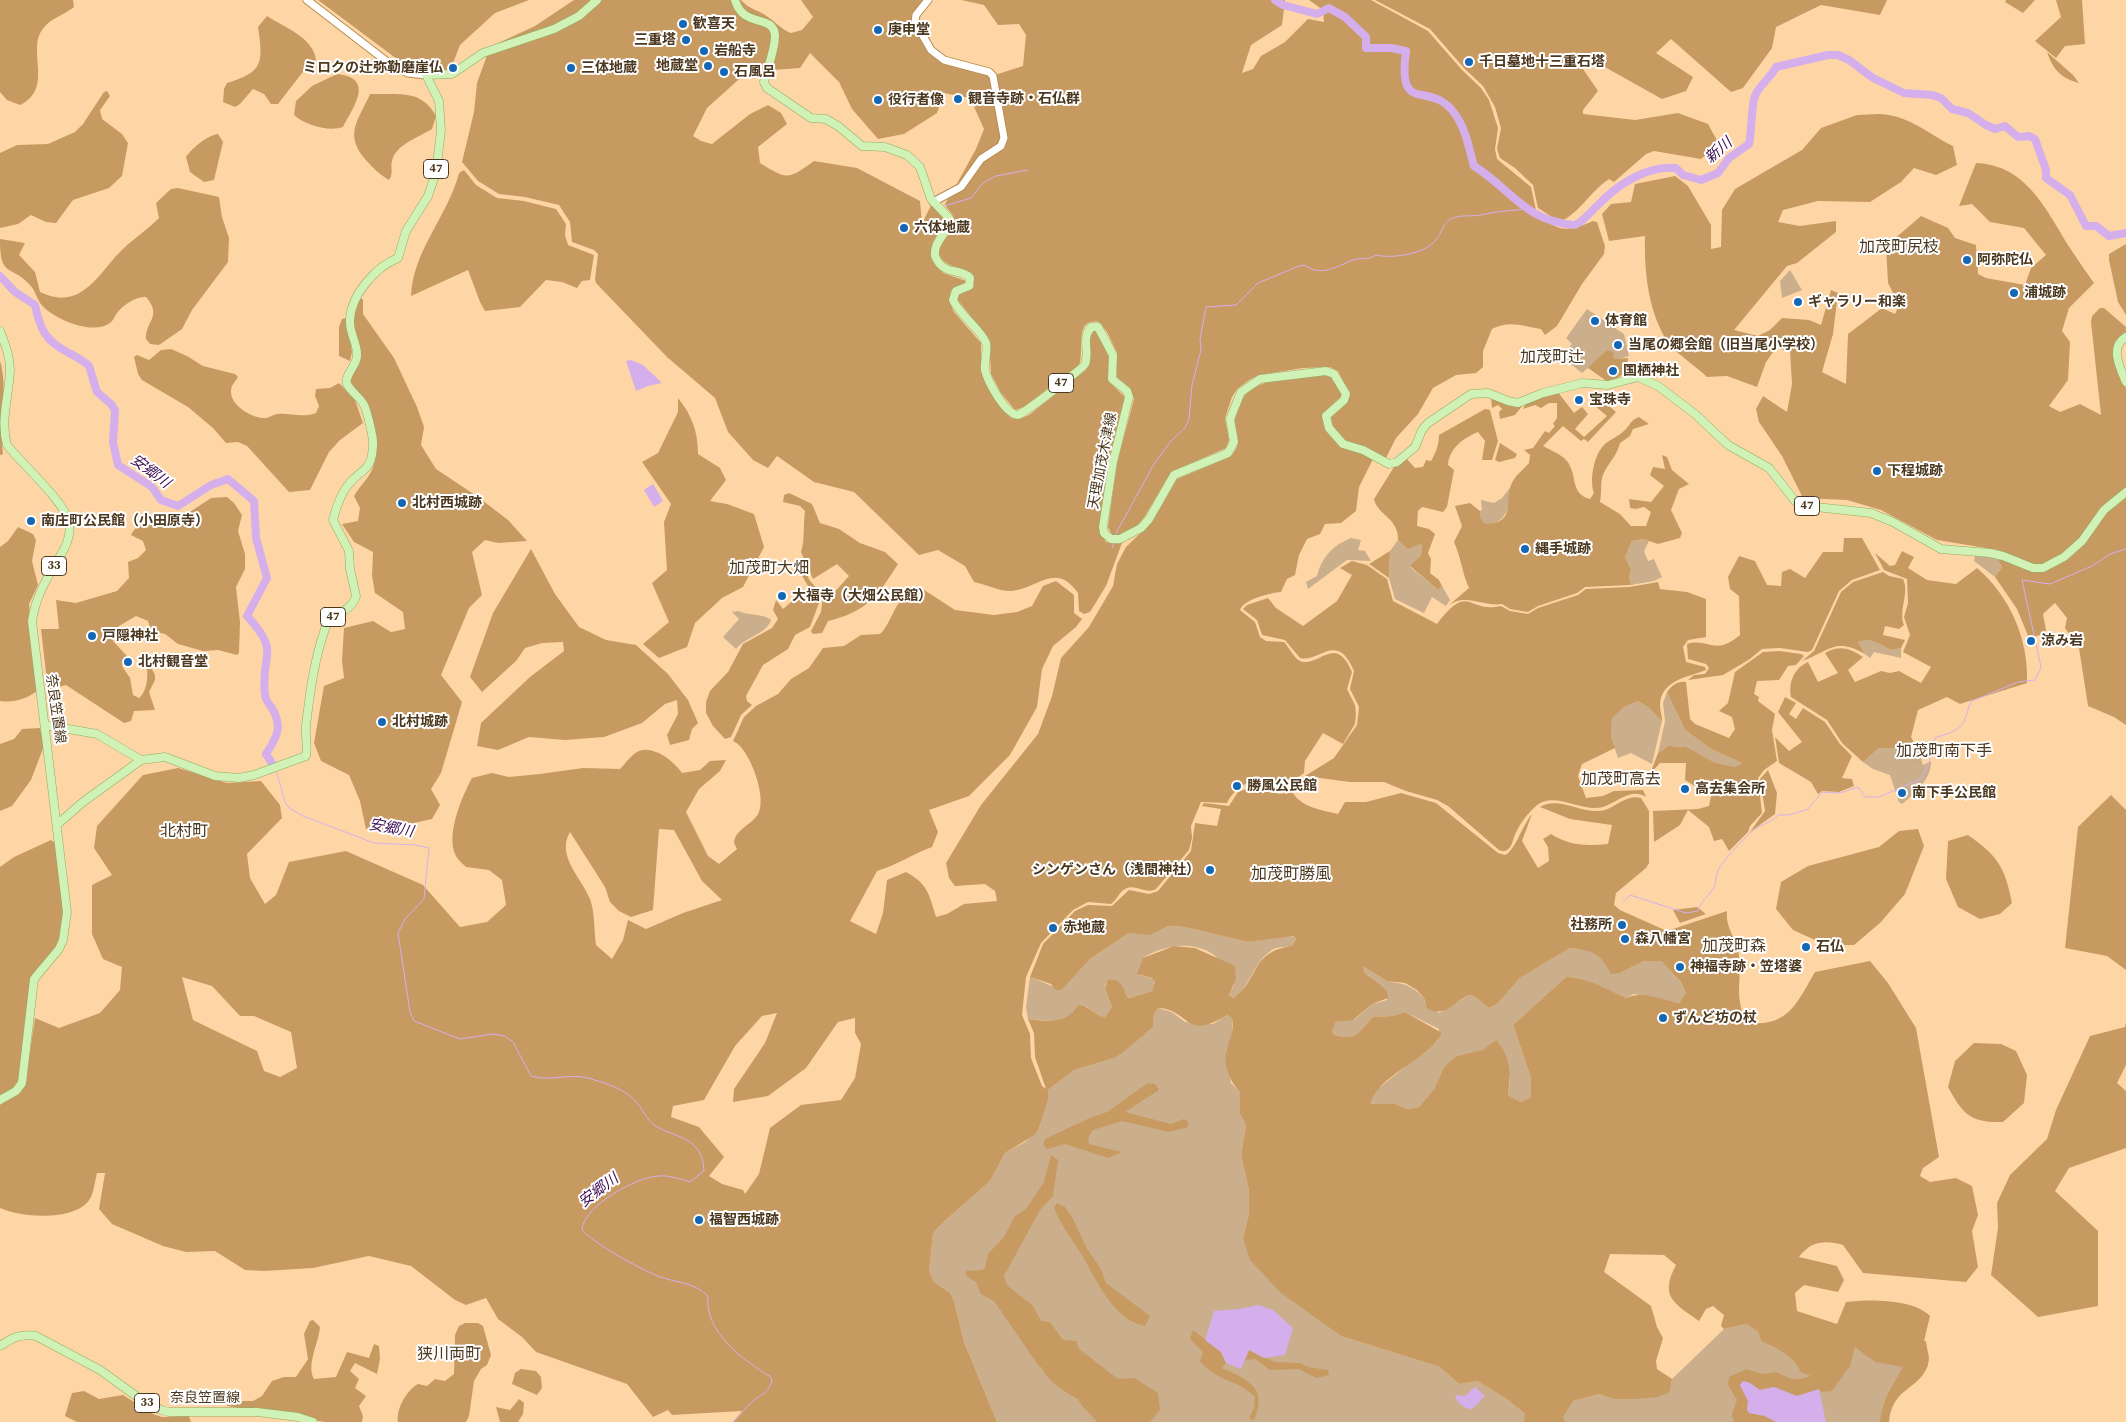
<!DOCTYPE html>
<html>
<head>
<meta charset="utf-8">
<style>
	body { margin:0 }
	canvas { display:block; background:#fed6a6 }
</style>
</head>
<body>
<canvas width="2126" height="1422"></canvas>
<script>
const ctx = document.querySelector('canvas').getContext('2d');
ctx.lineJoin = 'round';
function fill(path, color) { ctx.fillStyle = color; ctx.fill(path, 'evenodd'); }
function stroke(path, color, width, dash) { ctx.strokeStyle = color; ctx.lineWidth = width; ctx.lineCap = dash ? 'butt' : 'round'; ctx.setLineDash(dash || []); ctx.stroke(path); }
function label(font, color, halo, rows, align = 'center') {
  ctx.font = font + ' "Source Serif 4","Noto Sans JP",serif'; ctx.lineWidth = 4; ctx.setLineDash([]); ctx.textBaseline = 'middle'; ctx.strokeStyle = halo; ctx.fillStyle = color; for (const [text, x, y, turn = 0] of rows) {
    ctx.save(); ctx.translate(x, y); ctx.rotate((+turn || 0) * Math.PI / 180); ctx.textAlign = isNaN(turn) ? turn : align; if (halo) ctx.strokeText(text, 0, 0); ctx.fillText(text, 0, 0); ctx.restore();
  }
}
fill(new Path2D(`
	M1790,270L1802,290L1782,298L1780,281Z
	M1587,309L1624,334L1629,356L1588,368L1582,373L1561,356L1572,344L1566,338Z
	M1510,488C1509,507 1508,523 1485,525L1479,518L1480,511L1482,510L1481,500L1494,503L1502,498Z
	M1351,538L1361,540L1358,550L1365,551L1371,561L1347,560L1308,589L1306,582L1317,576C1321,558 1333,545 1351,538Z
	M1643,539L1649,541L1644,551L1648,561L1654,559L1662,577L1654,581L1631,585L1629,576L1631,569L1625,557L1632,541Z
	M1398,540L1408,548L1420,544L1422,546L1421,555L1410,567L1438,590L1442,586L1450,600L1446,606L1432,597L1424,613L1395,599L1389,578L1390,551Z
	M1975,556L1996,557L2002,567L1995,577L1974,561Z
	M738,611C749,616 762,613 771,620C767,634 745,637 736,649L723,637L739,619L732,612Z
	M1863,639L1875,641L1891,650L1901,648V658L1874,652L1870,658L1865,654L1858,642Z
	M1667,692L1685,730L1713,750L1742,763L1736,767C1729,766 1722,766 1716,764C1692,756 1684,736 1658,753L1665,721L1663,703Z
	M1638,701L1648,707L1662,721L1652,764L1631,753L1618,758L1611,737L1612,717L1624,707Z
	M1879,748H1903L1915,761L1918,750L1923,765L1931,761C1932,778 1915,794 1902,804L1899,802L1890,775L1873,769L1863,762Z
	M1168,926L1185,927L1248,942L1287,936L1296,937L1292,946C1287,947 1280,947 1276,948C1256,956 1251,985 1235,998L1229,995L1234,985C1229,976 1222,961 1214,955C1193,940 1164,945 1143,958L1140,975L1154,979L1155,985L1152,991L1130,998L1127,997L1125,991L1106,983L1105,988L1112,1007L1105,1017H1100L1087,1007L1065,1019L1053,1021L1028,1019L1026,1007L1030,977L1062,990L1090,959L1129,933C1145,933 1154,933 1168,926Z
	M1570,948L1593,951L1620,973L1644,961H1661L1681,982L1686,993L1679,1003L1634,994L1626,998C1605,990 1590,978 1566,977L1513,1025L1531,1078V1097L1521,1102L1508,1095L1510,1079L1484,1050L1456,1056L1444,1067L1434,1089L1419,1107L1408,1109L1395,1104H1369L1374,1092L1437,1041L1439,1029L1405,1012L1393,1016L1373,1017C1358,1031 1359,1041 1334,1035L1332,1031L1336,1022L1355,1019L1372,1004L1387,1000L1382,986L1364,972L1362,968L1363,966C1373,971 1381,979 1392,982C1408,985 1412,986 1424,998L1425,1003L1439,1013L1469,995L1474,996L1489,1008L1497,1004L1520,978Z
	M1158,1008L1172,1012L1185,1022L1213,1024L1227,1015L1232,1018V1038L1226,1050L1231,1083L1240,1092V1114L1246,1125L1241,1155L1249,1190V1214L1243,1238L1325,1324L1341,1336L1440,1367L1459,1384L1477,1381L1507,1399L1525,1414L1599,1394L1613,1399L1670,1392L1672,1379L1724,1329L1746,1324L1758,1332L1761,1341L1788,1354L1796,1360L1849,1336L1926,1341L1928,1366C1914,1388 1891,1393 1889,1422H997L964,1342L954,1301L950,1293L934,1282L929,1271L933,1234L938,1227L990,1181L1005,1153L1025,1142L1038,1131L1048,1100V1090L1074,1070L1111,1059L1153,1027L1154,1014Z`), '#cbae8b');
fill(new Path2D(`
	M0,0H73L74,7C63,16 50,18 42,30C27,51 54,89 20,105L7,100L0,92Z
	M318,0H529L495,13L460,45L450,71L405,65Z
	M574,0H741C751,11 758,9 768,17C777,23 781,29 791,33L802,30L813,17L801,0H924C914,12 910,19 918,34C931,60 942,62 969,69C977,71 984,71 990,77L1001,142L979,157L954,189L976,149L984,129L970,98L944,93L937,113L904,134L878,139L852,109L839,82L810,53L800,68L747,72L707,108L693,136L701,141L712,144L750,114L768,105L781,113L787,124L758,147L760,163C788,180 787,180 814,161L857,168L920,201L922,224L932,203L945,220L932,244L931,257L943,273L966,281V283L951,290L949,301L954,312L981,343V371L993,397L1011,418L1019,419L1029,415L1086,370L1090,362V336L1095,330L1109,357L1108,381L1125,397L1109,461L1099,529L1106,542L1114,544L1122,543L1106,586L1090,612L1084,614L1079,611L1078,593C1056,562 1040,587 1012,591C1001,592 985,584 974,582L965,566L938,550L919,555L854,492L814,482L777,456L768,468L753,460L728,432L715,398L667,357L596,283L595,279L598,254L594,250L572,242L570,222L559,205L525,197L499,194L478,181L462,162L474,112L477,83L490,47L535,26Z
	M961,0H1285L1282,25L1251,45L1242,73L1253,69L1261,56L1285,42L1308,19L1324,22L1323,10L1309,0H1371L1428,31L1462,70L1481,88L1489,100L1498,128L1495,149L1497,159L1531,187L1536,210L1550,219V223C1564,234 1579,227 1593,221L1597,222L1605,246L1604,254L1582,284L1557,326L1545,335L1541,329C1522,326 1510,320 1492,329L1483,351V367L1476,373L1456,375L1433,388L1418,414L1396,438L1385,460C1360,449 1343,445 1328,420L1348,390L1338,371L1330,367L1303,368L1259,375L1249,380L1237,389L1232,397L1225,418L1229,440L1226,448L1171,472L1145,516L1138,525L1119,535H1112L1108,527L1117,463L1134,399L1130,388L1117,377V353L1107,332L1099,322C1073,317 1085,352 1079,365L1024,407L1015,410L1001,393L991,374L989,339L957,299L959,295L974,287V276C964,264 948,271 939,255C938,241 957,232 954,218C952,212 947,210 945,204L949,197L963,189L983,161L1006,144L1007,138L995,75L1023,66L1026,35L1019,24L998,25L984,5Z
	M1375,0H1887L1880,15L1821,5L1776,27L1772,48L1743,88L1731,92L1671,39L1656,53L1693,77L1686,91L1662,99L1594,61L1581,66L1598,91L1583,110V114L1635,120L1678,113L1708,124L1719,144L1701,159L1654,151L1646,154L1614,182L1609,179C1588,193 1581,213 1556,224L1552,217L1538,208L1533,185L1515,168L1500,158L1497,149L1501,128L1495,107L1483,86L1464,68L1430,29Z
	M2006,0H2035L2023,13L2005,2Z
	M2056,0H2082L2085,44L2065,46L2056,58L2035,41L2061,17Z
	M267,16C284,27 314,38 316,60L302,73L278,104H271L264,94L253,89L240,104L235,107L223,102L224,89L227,83C264,72 263,62 258,27Z
	M2047,52L2073,75L2079,83C2060,78 2053,69 2047,52Z
	M337,74C375,78 354,106 343,127C328,132 305,125 294,115L296,101L312,86Z
	M107,91L110,96L100,110L102,119L122,134L128,143L122,176L109,188L73,200L56,223L46,222L31,215L18,224L0,228V153L17,145L48,144L75,132L83,124L104,92Z
	M370,94C397,95 421,88 436,116L432,129C419,137 395,145 392,161C390,168 394,173 389,180C379,174 373,168 365,159C344,134 358,121 370,94Z
	M1857,115C1867,115 1879,113 1889,115C1913,119 1932,136 1953,146L1957,165L1936,175L1914,168L1901,182L1870,202L1818,201L1783,210L1778,222L1800,226L1836,221V232L1797,263L1787,266L1734,330L1758,336L1770,330L1782,318L1809,320L1821,325L1831,290L1838,293L1833,334L1822,372L1846,384L1848,334L1882,308L1895,314L1899,305L1888,283L1886,246L1921,216L1948,228L1955,238L1976,245L1978,274L1986,278L2025,285L2031,268L2046,255L2024,228L1990,222L1972,204L1959,206L1976,163C2027,165 2046,210 2070,248C2078,260 2086,272 2094,283L2069,308L2062,331L2070,342L2068,380L2049,406L2060,412L2080,404L2101,415L2091,322L2092,316L2100,308H2104L2126,327V334L2117,340L2114,349L2126,389V490L2062,556L2043,565H2031L1998,550L1937,540L1881,510L1847,500L1803,498L1782,456L1759,422L1756,409L1763,396L1787,412L1792,384L1790,351L1776,348L1766,362L1757,387L1727,376L1707,377C1698,368 1675,352 1669,344C1648,313 1644,271 1645,236L1609,241L1602,214L1611,204L1631,202L1635,184L1675,176L1688,186L1711,225V249L1721,247L1722,210L1735,189L1802,150L1821,128Z
	M218,134L223,142L214,180L204,182L190,172L186,157C192,148 208,135 218,134Z
	M464,170L476,185L497,198L524,201L556,209L566,224L565,235L568,245L594,255L590,280L582,281L577,288L562,282L546,280L520,307L485,311L480,302L468,270L411,296C413,250 448,216 459,173Z
	M178,188L219,197L222,217L229,238L228,262L192,310L182,329L159,345L150,344L146,339C145,321 163,317 146,297C136,296 123,305 117,313C115,316 113,321 110,323C93,336 52,319 40,303C37,298 35,291 31,286C11,263 0,280 0,239L25,243L19,255L35,272L40,292C79,311 96,278 118,254C131,240 146,231 159,218L156,203L171,189Z
	M2126,244V315L2118,302L2109,260V254Z
	M360,299H363V314L394,358L417,407L424,427L421,445L436,469L478,497L508,520L527,541L498,543L485,540L472,552L482,595L469,608L441,675L462,702L441,773L431,789L440,805L432,819L382,830L366,829L360,801L349,775L321,761L314,743L324,686L344,678L342,661L344,628L373,621L391,632L405,629L403,612L375,593L372,576L373,552L354,542L342,524L358,521L360,508L354,496C359,487 370,477 373,467C384,436 364,411 350,384L349,378C354,372 361,365 361,357C360,330 346,328 360,299Z
	M347,318L352,352L350,361L339,356V327L342,319Z
	M171,349L187,356L203,366L235,374L238,377C236,381 231,385 231,390C229,404 251,418 263,418C269,419 273,414 278,414C290,413 304,418 316,413L319,406L315,396L316,389L330,388L339,383L355,400L363,423L340,440L329,452L310,490L289,492L247,446L238,442L226,443L213,428L188,407L142,380L138,374L134,357L137,355L149,360L161,350Z
	M1607,350L1613,352L1614,359L1628,358C1628,370 1621,379 1608,382L1588,368Z
	M0,361C8,385 0,426 3,454L0,455Z
	M1326,375L1331,377L1344,396L1323,415C1320,443 1355,447 1373,459L1359,487L1356,511L1341,523L1325,524L1320,534L1307,539L1299,555L1295,575L1287,579L1281,592C1270,593 1244,599 1240,610L1255,622L1260,637L1266,641L1284,642C1289,647 1295,661 1303,662C1322,664 1336,635 1352,672L1347,689L1355,705L1356,714L1355,724L1343,744L1323,733L1305,761L1304,773L1300,776C1272,788 1246,768 1227,803L1201,802L1191,826L1192,838L1189,850L1156,889C1146,895 1135,883 1125,889C1119,892 1117,900 1111,904L1088,902L1073,910L1041,943L1026,977L1022,1015L1030,1034L1031,1058L1042,1086L1046,1089L1035,1057L1034,1033L1028,1019C1046,1021 1068,1025 1078,1005C1091,1006 1097,1018 1105,1017L1112,1007L1105,988L1108,980C1119,977 1124,987 1127,997L1130,998L1152,991L1155,982L1152,978L1137,974L1143,958L1174,946L1195,948L1235,966L1236,979L1229,995L1234,998C1261,977 1250,952 1292,946L1296,938L1293,936L1248,942L1185,927L1168,926L1150,935L1129,933L1090,959L1062,990H1056L1051,984L1030,977L1043,944L1075,911L1088,905L1112,906L1129,890L1149,894L1158,891L1191,851L1195,823L1217,826L1221,809L1202,806L1204,803L1229,806L1238,792L1258,784L1279,794L1292,792C1303,808 1321,810 1338,814L1345,802H1366L1401,793L1436,803L1498,853L1505,855C1515,851 1523,824 1532,814L1522,841L1538,868L1549,861L1548,847L1543,839L1551,834C1570,846 1587,846 1608,844L1612,825L1570,819L1540,807C1560,795 1584,816 1605,810C1617,806 1627,794 1641,798L1649,811V863L1646,868L1616,893L1614,905L1620,910L1667,931L1727,911C1725,929 1738,940 1739,956C1742,982 1734,994 1746,1022C1787,1029 1797,1003 1815,972L1870,961L1888,983L1916,1028L1939,1157L1923,1168L1920,1176L1930,1182L1956,1178L1972,1186L1978,1215L1972,1231L1978,1267L1966,1282L1863,1273L1843,1245C1825,1240 1811,1241 1799,1257L1837,1266L1844,1280L1838,1292L1804,1285L1795,1293L1797,1311L1837,1324L1846,1302C1869,1299 1914,1299 1930,1316L1924,1341H1926C1926,1349 1931,1356 1928,1364C1921,1390 1891,1387 1889,1422H1880C1883,1397 1892,1388 1903,1367L1875,1362L1855,1347L1850,1366L1832,1391L1821,1392L1820,1390L1797,1396L1774,1387L1760,1390L1750,1383L1743,1381L1740,1385L1748,1401L1747,1410L1749,1413L1765,1416L1776,1422H1734L1732,1414L1737,1400L1728,1385L1729,1377L1746,1369L1762,1374L1776,1372L1791,1379H1800L1811,1376L1801,1372C1792,1354 1779,1350 1761,1341L1758,1332L1746,1324L1724,1329L1721,1326L1724,1315L1713,1306L1706,1309L1699,1321C1674,1303 1659,1297 1676,1265L1664,1255L1610,1254L1604,1272L1651,1306L1657,1327L1663,1338L1656,1361L1657,1369L1672,1379L1670,1392L1658,1397L1637,1399H1613L1599,1394L1573,1401L1563,1417L1565,1422H1524L1525,1414L1507,1399L1477,1381L1459,1384L1440,1367L1341,1336L1281,1293L1250,1260L1243,1238L1249,1214V1190L1241,1155L1246,1125L1240,1114V1092C1230,1082 1222,1063 1227,1048C1231,1037 1234,1030 1232,1018L1227,1015C1184,1042 1190,1009 1158,1008L1154,1014L1153,1027L1121,1054L1111,1059L1074,1070L1048,1090V1100L1038,1131L1033,1136L1005,1153L990,1181L938,1227L933,1234L929,1271L934,1282L950,1293L954,1301L964,1342L997,1422H733L742,1411L672,1415L668,1410L653,1417L627,1384L536,1352L522,1337L498,1319L486,1298L466,1305L455,1300L411,1266L369,1256L313,1268L264,1271L245,1270L215,1251L186,1252L163,1246L112,1224L99,1209L105,1173H97C95,1181 94,1190 91,1197C79,1222 21,1218 0,1208V1105L21,1092L25,1084L35,1018L59,1028L100,1013L120,990L122,967L103,959L92,934V885L112,875L94,848L97,826L143,775L178,768L227,783L261,781L280,805L282,818L247,854L250,878L265,904L276,895L289,862L346,851L423,885L460,927L487,922L506,905L502,880L489,870L466,867C463,864 458,860 456,856C445,836 462,796 472,778L492,773L509,777L540,774L583,768L620,769C625,764 631,755 637,752C652,743 675,762 682,773L700,770L710,761L726,760L720,771L699,789L686,812L708,856L719,864L737,849L734,843C735,829 752,825 758,814C768,798 749,747 733,741L744,717L756,706L778,694L791,679L809,668L823,648L844,646L861,635L880,634C890,626 894,602 910,591L921,588L955,610L994,615L1017,612L1032,606L1043,586L1056,581L1074,595V613L1082,619L1076,627L1053,646L1042,669L1037,707L1010,755L969,796L929,810L938,832L932,847C913,854 897,865 877,871L850,921L876,934L883,913L887,880L906,872C928,884 929,894 936,917L947,914L964,904L997,901L995,891L985,884L955,886L949,878L946,863L981,805L1038,734L1052,696L1061,658L1089,627L1113,586L1117,564L1126,547L1152,522L1177,479L1230,457C1241,446 1238,438 1235,424C1234,419 1237,415 1238,409C1247,375 1297,378 1326,375ZM659,829L674,830L702,881L722,900L683,913L646,929L628,920L623,940L612,959L596,945C594,931 595,912 590,899C581,877 556,856 570,832L605,887L610,902L619,911L631,917L653,910ZM1570,948C1593,951 1600,952 1611,974L1620,973L1644,961H1661L1681,982L1686,993L1679,1003C1661,1000 1643,990 1626,998C1605,989 1590,978 1566,977L1513,1025L1531,1078V1097L1521,1102L1508,1095C1511,1073 1511,1057 1496,1040L1483,1050L1456,1056L1444,1067L1434,1089L1419,1107L1408,1109L1395,1104H1370C1378,1075 1427,1061 1442,1033L1405,1012L1393,1016L1373,1017C1358,1031 1359,1041 1334,1035L1332,1031L1336,1022L1353,1020L1372,1004L1388,998C1389,987 1371,979 1364,972L1363,966L1387,981L1405,983L1417,990L1424,998L1427,1008C1445,1019 1453,1002 1469,995L1474,996L1489,1008L1497,1004L1520,978ZM182,977L212,986L240,1016H254L291,1032L297,1068L280,1077L264,1071L257,1051L193,1020ZM777,1013L765,1043L734,1089L733,1102L768,1096L806,1068L838,1022L855,1018V1033L861,1044L855,1078L841,1100L801,1105L770,1128L759,1174L745,1194L743,1190L722,1184L709,1176L724,1157L699,1127L671,1117L673,1106L704,1100L735,1046L762,1016Z
	M1557,391L1574,413L1582,407L1588,414L1575,429L1584,437L1607,416L1595,406L1602,400L1616,412L1588,442L1584,439L1581,441L1563,426L1543,446C1552,451 1564,455 1569,464C1577,478 1571,494 1590,499L1594,493C1589,480 1594,454 1605,444C1611,439 1619,436 1625,430C1630,425 1631,420 1639,417L1649,424L1633,429L1630,436L1620,443C1617,456 1608,463 1603,475C1600,483 1602,493 1600,502L1620,514L1631,526H1646L1651,512L1644,507L1636,509L1630,508L1629,499L1651,502L1664,486L1650,475L1653,467L1665,469L1662,455L1667,457L1672,470L1689,484L1679,489L1671,510L1682,533L1680,538L1658,544L1643,539L1632,541L1625,557L1631,569L1629,576L1631,585L1585,587L1577,593L1538,606L1528,612L1510,609L1502,604C1483,607 1465,592 1448,606L1469,588C1462,573 1461,557 1454,542L1462,526L1455,506L1470,503L1480,511V518L1485,524C1519,523 1502,499 1513,481C1516,475 1524,469 1529,463L1530,455L1524,450L1533,448L1545,431L1549,433L1555,426L1553,424L1557,418V403H1549L1541,408L1535,405L1523,409L1526,403Z
	M678,398C692,415 698,432 698,454L720,468L726,480L710,501L727,504L754,514L764,547L743,587L722,598L695,623L687,647L659,658L643,644L669,622L652,583L667,570L664,522L671,504L642,462L658,453L678,412Z
	M1491,398L1523,404V405L1515,415L1500,419L1499,412L1502,409L1498,405L1492,408Z
	M1485,409L1490,410L1498,441L1492,460H1482L1485,441L1478,432C1463,438 1449,449 1448,465L1454,470L1447,507L1443,512L1422,507L1418,511L1417,526L1429,529L1435,534L1428,553L1431,559L1430,573L1439,580L1442,586L1438,590L1410,566L1421,555L1422,546L1420,544L1408,549L1398,540C1399,518 1377,515 1374,499L1394,467L1406,458L1415,468L1423,467L1426,460L1431,461C1436,453 1439,444 1439,435Z
	M1500,443L1517,454L1515,458L1499,462L1495,460Z
	M789,493L812,504L820,523L839,529L860,543L885,552L898,564C878,596 866,612 828,621L822,633L813,634L811,631L821,612L823,595H832L849,576L837,564L813,579L801,552C805,541 803,524 805,511L800,506L783,502L784,495Z
	M2126,495V725L2114,717L2088,706L2079,648L2065,628L2067,618L2055,603L2043,614L2046,630L2040,635L2029,638L2017,609L1995,577L2002,567L1996,557L2043,571L2054,567L2068,557L2104,513Z
	M227,497L234,503L242,515L238,531L245,554V569L236,587L240,622L239,653L237,655L218,650L203,651L178,644L165,634L151,631L148,621L136,616L119,626L113,641L127,656L122,666L130,678L133,695L139,698C147,692 149,674 146,665L149,663L155,675V680L149,692L155,710L134,711L131,721L124,723L66,685L48,690L41,629H59L56,600L76,603L117,591L129,578L128,562L138,558L146,550L143,541L131,535C136,526 149,514 160,517C166,519 169,521 176,521L211,498Z
	M18,527L33,534L36,540L32,561L38,585L29,604L38,690C27,699 14,703 0,701V547L8,541Z
	M1844,538H1862L1880,570L1852,580L1839,591L1812,650L1808,652L1780,648L1762,649L1750,659L1723,675L1688,680L1694,675L1705,674L1709,668L1706,664L1688,659L1687,644C1709,637 1714,657 1740,635L1739,596L1730,589L1728,577L1739,556L1755,561L1767,585L1781,586L1782,572L1790,569L1805,578L1823,552H1843Z
	M531,549L555,594L579,627L606,640L636,645L668,674L688,700L698,723L692,729L689,740L670,745L667,735L678,714L677,700L665,704L642,723L604,737L565,740L529,737L498,750L477,746L481,723L530,677L564,651L563,642L542,643L525,648L516,661L482,692L470,677L493,613Z
	M1390,551L1389,578L1369,564Z
	M1902,551L1914,557L1908,568L1927,580L1956,584L1977,568C2010,596 2029,640 2027,683L1960,704L1947,697L1918,710L1911,737L1918,750L1915,762L1903,748H1879L1863,762L1842,743L1827,720L1791,697C1788,683 1794,668 1808,662L1818,682L1838,673L1825,653C1840,645 1849,648 1863,657L1848,670L1855,682L1881,671L1890,673L1899,671L1921,683L1931,667L1903,652L1910,635L1904,617L1908,603L1907,579L1884,570L1875,553L1890,566L1895,565Z
	M1352,561L1367,565L1387,579L1393,601L1437,624C1470,581 1467,614 1501,606L1510,611L1528,614L1538,608L1578,595L1586,589L1629,587L1658,582L1660,589L1687,592L1706,599V637L1688,640L1683,647L1686,662L1705,667L1706,670C1688,677 1661,680 1660,705C1660,711 1662,715 1662,721L1648,707L1638,701L1624,707L1612,718L1611,737L1615,748L1582,764L1578,776L1586,798L1603,796L1614,791L1643,790L1646,797C1630,787 1617,803 1603,807C1581,813 1555,790 1536,806C1526,815 1519,825 1514,837C1513,841 1511,848 1507,850C1504,852 1502,851 1499,850L1448,806L1437,800L1406,791L1384,782H1350L1305,776L1334,758L1357,725L1359,707L1350,689L1354,671C1337,630 1319,663 1300,658L1285,640L1262,635L1257,620L1243,609L1247,605L1268,598L1276,608L1303,626L1337,601L1352,575L1340,568Z
	M803,567L810,581L819,591V603L810,627L795,635L788,649L763,665L746,696L747,701L752,705L741,715L731,737L725,739L713,726L706,713V702L710,691L728,672L743,644L772,628L778,619L773,610L776,600L783,609L797,597L791,591L803,594L807,592L808,586L801,574Z
	M1883,572L1889,576L1903,579C1910,593 1898,610 1904,625L1899,629L1885,626L1883,635L1905,640L1901,648L1891,650C1881,644 1869,636 1858,642L1865,654C1835,637 1830,651 1802,661L1814,651L1841,592L1853,582Z
	M1780,651L1801,654L1804,656L1796,665L1788,666L1779,680L1757,681L1754,694L1759,697L1758,701L1775,714L1772,730L1777,761L1764,770L1758,778L1762,813L1750,826L1748,832L1729,851L1722,839L1714,841L1709,827L1688,810L1680,825L1654,842L1653,811L1698,809L1709,806L1711,796L1685,780L1686,763H1660L1650,774L1658,753L1669,746L1686,747L1715,763L1735,767L1742,763L1713,750L1685,730L1667,692C1672,685 1678,681 1686,682L1690,719L1695,724L1729,738L1735,729L1732,717L1719,711L1728,703L1735,672L1763,652Z
	M1785,697L1796,703L1789,714L1796,719L1803,708L1825,722L1840,744L1852,756L1842,778L1852,779L1854,786L1839,792L1822,791L1818,794L1811,782L1779,763L1775,737L1789,751L1802,742L1778,712Z
	M40,728L44,746L31,780L12,806L0,811V744L14,739L22,729Z
	M1768,770L1777,793L1775,814L1750,832L1765,811L1760,779Z
	M2111,795L2126,810V970L2107,956L2065,948L2078,827Z
	M1918,829L1924,846L1905,894L1880,923L1854,945H1826L1793,930L1776,909L1781,882L1808,866L1879,847L1899,831Z
	M1968,835C1998,856 2005,867 2012,903L2000,914L1980,919L1958,907L1946,879L1948,841Z
	M51,840L57,844L64,925L57,947L34,972L21,1080L14,1090L0,1098V867L14,857Z
	M1697,907L1706,914L1680,923L1673,910Z
	M2126,1022V1065L2117,1083L2126,1091V1148L2069,1168L2055,1191L2098,1231V1306L2038,1317L1991,1275L1998,1228L1997,1203L2010,1175L2047,1139L2056,1110L2090,1036L2125,1027Z
	M1974,1043L2001,1044L2016,1051L2027,1075L2024,1103L2003,1122C1971,1123 1963,1115 1948,1087L1955,1061Z
	M1148,1083L1155,1084L1159,1090L1125,1112L1171,1124L1184,1119L1188,1121V1127L1169,1132L1122,1121L1093,1130L1088,1138L1089,1144L1122,1152L1108,1158L1065,1144L1047,1149L1043,1145L1045,1139L1092,1117L1107,1112Z
	M1051,1155L1058,1160L1053,1196L1040,1210L1004,1276L1007,1285L1033,1306L1041,1321L1050,1322L1063,1340L1076,1341L1079,1349L1118,1379L1134,1378L1158,1393L1160,1410L1150,1422H1097C1091,1414 1082,1408 1078,1399C1065,1392 1047,1381 1042,1368L1038,1365L994,1301L981,1294L976,1282L966,1276V1271L982,1270L985,1268L988,1254L1004,1237L1015,1216L1026,1209L1044,1182Z
	M1057,1203L1065,1207L1073,1219L1087,1249L1101,1269L1106,1283L1150,1316L1145,1326C1113,1320 1096,1279 1082,1255C1072,1239 1061,1226 1054,1208Z
	M313,1320L320,1327C319,1342 306,1365 314,1379L336,1377L347,1352L369,1358L374,1344L379,1346L380,1359L377,1374L355,1363L350,1371L359,1379L355,1388L366,1396L359,1406L363,1416L362,1422H325L227,1406L226,1401H253L262,1396L272,1381L284,1377H296L308,1359L304,1334L310,1321Z
	M465,1323H478L483,1326L491,1355L487,1365L481,1369L474,1381L469,1416L466,1422H398C396,1409 406,1391 418,1384L427,1386L435,1379L445,1381L454,1374L455,1335L459,1326Z
	M1193,1330L1221,1352L1226,1363L1222,1368C1249,1380 1268,1388 1254,1420L1249,1418L1254,1408L1255,1397C1238,1379 1216,1382 1200,1361L1203,1352L1190,1339Z
	M1249,1350L1275,1362L1300,1363L1308,1367L1328,1370L1329,1375L1316,1378L1299,1369L1270,1370L1255,1359L1245,1360Z
	M521,1369L536,1371L541,1377L542,1388L537,1395L512,1384L515,1373Z
	M84,1391L99,1399L123,1395L153,1414L162,1417L189,1416L191,1422H77L65,1416L72,1393Z
	M519,1399L524,1403L523,1414L518,1422H500L496,1407L510,1410Z`), '#c79a61');
fill(new Path2D(`
	M631,360L643,365L662,383L648,386L636,391L626,361Z
	M653,484L663,501L654,507L644,490Z
	M1258,1305L1273,1310L1293,1328L1285,1355L1264,1358L1249,1350L1241,1369L1226,1363L1221,1352L1205,1340L1214,1311L1239,1309Z
	M1743,1381L1750,1383L1760,1390L1774,1387L1797,1396L1819,1389L1826,1422H1776L1765,1416L1749,1413L1747,1410L1748,1401L1740,1385Z
	M1475,1387L1485,1396L1472,1409C1464,1409 1456,1402 1455,1395L1465,1396Z`), '#d4afeb');
stroke(new Path2D(`
	M944,206L971,198L983,183L996,176L1028,170
	M1115,535L1154,464L1171,441L1185,428L1189,419L1192,385L1201,350L1200,339L1206,307L1236,305L1258,283L1299,266L1304,265C1322,277 1335,267 1353,260C1361,257 1367,261 1376,255C1392,259 1425,254 1436,240C1441,234 1443,223 1451,219C1462,214 1471,217 1481,215C1496,211 1511,211 1526,209
	M1112,548L1114,542
	M277,773L285,802L289,808L303,816L374,843L415,845L429,848L424,899L405,919L398,933L410,1012L414,1021L460,1039L493,1034L505,1036L513,1042L531,1076C549,1082 569,1073 588,1078C605,1083 627,1089 638,1104C643,1110 647,1120 654,1125C674,1138 703,1136 704,1171L690,1182C680,1179 669,1175 659,1176C636,1177 585,1205 582,1229C590,1242 642,1270 658,1276C676,1283 694,1282 708,1296C704,1332 744,1361 771,1377L772,1381C769,1392 762,1394 753,1401C745,1407 741,1416 733,1422
	M1623,902L1630,895L1686,913L1698,911C1702,900 1707,898 1713,889C1717,883 1715,877 1718,871C1721,862 1743,840 1750,833C1759,825 1771,823 1778,815H1789L1808,809L1822,792L1840,793L1858,787L1865,797H1879L1921,779L1929,763L1935,738C1947,733 1961,733 1966,716C1969,710 1967,707 1972,701L2018,682L2035,680L2041,667L2022,580L2050,584L2092,566L2110,554L2126,549`), '#d4afeb', 1);
stroke(new Path2D(`
	M1275,0L1283,5L1317,14L1329,8L1345,17L1366,37V48H1391L1406,51C1397,118 1430,78 1455,114C1466,129 1469,149 1474,166C1511,189 1524,221 1575,225C1585,220 1590,212 1598,205C1617,185 1647,165 1676,168L1683,175L1701,180L1718,173L1729,158L1749,144C1752,131 1751,106 1755,96C1759,85 1771,78 1776,67L1828,55H1838L1849,60L1873,78L1904,93L1932,95L1941,98L1952,109L1968,113L1986,125L1995,129L2005,126L2018,137L2029,136L2035,139L2046,170V178L2070,195L2086,226H2096L2109,236L2126,233
	M0,276L15,292L35,305C40,329 45,341 69,353C76,357 83,360 89,366L97,392L111,404L115,410L113,442L118,465L152,487L161,500L178,506L211,485L228,479L254,501L256,538L267,578L247,616C282,654 260,652 265,695C265,700 269,704 272,708C283,727 277,737 266,754L273,765`), '#d4afeb', 8);
const secondary = new Path2D(`
	M307,0L390,64L408,73L426,75
	M928,0L916,15L915,22L931,50L944,60L989,72L993,76L1004,138L1001,146L981,159L961,187L933,202`);
const primary = new Path2D(`
	M735,0C743,29 774,13 775,36C775,51 767,68 764,82L767,88L811,118L826,119L838,126L862,146L885,147L907,155L920,167L931,199L949,218C949,233 933,241 935,256C944,277 959,267 970,278L969,286L956,291L953,300C960,316 981,329 986,343C988,351 984,361 985,370C988,382 1005,414 1018,415C1025,413 1083,368 1085,364C1090,351 1081,338 1091,327H1098L1113,355L1112,379L1127,391L1129,397L1113,462L1103,527L1104,533L1111,539H1120L1141,528L1149,519L1174,475L1228,453L1234,442L1230,419L1241,392L1260,379L1326,371L1334,374L1346,394L1344,400L1326,416L1329,428L1343,444L1363,450L1389,464L1397,462L1415,447L1422,430L1428,423L1471,394L1488,393L1508,401L1518,403L1543,393L1583,383L1608,385L1638,377L1658,386L1695,414L1728,445L1769,468L1795,501L1807,506L1871,513L1893,522L1941,549L1990,553L2003,556L2033,568H2043L2064,557L2082,541L2104,510L2126,492
	M0,331C5,344 10,356 10,370C9,396 0,420 7,445C22,464 64,501 69,522C71,531 68,543 63,551C49,575 36,594 32,621L67,912L63,940L59,949L34,979L22,1083L16,1091L0,1100
	M2126,337C2109,347 2120,368 2126,382
	M45,725L97,734L141,760
	M59,823L83,802L141,760L165,757L215,776L239,778L254,775L306,756C308,746 305,735 306,725C310,693 314,660 325,629C330,614 352,612 356,596L350,569L349,551L333,520C336,508 340,495 348,485C361,468 372,473 373,445C374,439 367,411 364,405C360,397 351,392 347,384C344,376 357,365 357,356C358,345 350,334 350,323C349,297 375,267 398,258L406,231L428,196L436,172L441,131L439,101L426,75L452,74L483,53L554,29L579,16L597,0
	M0,1346C12,1338 21,1333 36,1336L100,1370L139,1398L161,1410L169,1412H257L298,1417L313,1422`);
stroke(secondary, '#b98b4e', 9);
stroke(primary, '#8eab61', 9);
stroke(secondary, '#fff', 7);
stroke(primary, '#d1f2b6', 8);
for (const [x, y, r, color] of [
	[683,24,5,"#1367b5"],
	[878,30,5,"#1367b5"],
	[686,40,5,"#1367b5"],
	[704,51,5,"#1367b5"],
	[1469,62,5,"#1367b5"],
	[708,66,5,"#1367b5"],
	[453,68,5,"#1367b5"],
	[571,68,5,"#1367b5"],
	[724,72,5,"#1367b5"],
	[958,99,5,"#1367b5"],
	[878,100,5,"#1367b5"],
	[904,228,5,"#1367b5"],
	[1967,260,5,"#1367b5"],
	[2014,293,5,"#1367b5"],
	[1798,302,5,"#1367b5"],
	[1595,321,5,"#1367b5"],
	[1618,345,5,"#1367b5"],
	[1613,371,5,"#1367b5"],
	[1579,400,5,"#1367b5"],
	[1877,471,5,"#1367b5"],
	[402,503,5,"#1367b5"],
	[31,521,5,"#1367b5"],
	[1525,549,5,"#1367b5"],
	[782,596,5,"#1367b5"],
	[92,636,5,"#1367b5"],
	[2031,641,5,"#1367b5"],
	[128,662,5,"#1367b5"],
	[382,722,5,"#1367b5"],
	[1237,786,5,"#1367b5"],
	[1685,789,5,"#1367b5"],
	[1902,793,5,"#1367b5"],
	[1210,870,5,"#1367b5"],
	[1622,925,5,"#1367b5"],
	[1053,928,5,"#1367b5"],
	[1625,939,5,"#1367b5"],
	[1806,947,5,"#1367b5"],
	[1680,967,5,"#1367b5"],
	[1663,1018,5,"#1367b5"],
	[699,1220,5,"#1367b5"]
]) { const dot = new Path2D(); dot.arc(x, y, r, 0, 2 * Math.PI); ctx.fillStyle = color; ctx.fill(dot); stroke(dot, '#fff', 2); }
for (const [x, y, w] of [
	[436,169,25],
	[1061,383,25],
	[1807,506,25],
	[54,566,25],
	[333,617,25],
	[147,1403,25]
]) { const box = new Path2D(); box.roundRect(x - w / 2, y - 9.5, w, 19, 4); ctx.fillStyle = '#fff'; ctx.fill(box); stroke(box, '#4c381f', 1); }
label('bold 12px', '#4c381f', null, [
	["47",436,169],
	["47",1061,383],
	["47",1807,506],
	["33",54,566],
	["47",333,617],
	["33",147,1403]
]);
label('bold 14px', '#4c381f', '#fff', [
	["歓喜天",693,24],
	["庚申堂",888,30],
	["三重塔",676,40,"right"],
	["岩船寺",714,51],
	["千日墓地十三重石塔",1479,62],
	["地蔵堂",698,66,"right"],
	["ミロクの辻弥勒磨崖仏",443,68,"right"],
	["三体地蔵",581,68],
	["石風呂",734,72],
	["観音寺跡・石仏群",968,99],
	["役行者像",888,100],
	["六体地蔵",914,228],
	["阿弥陀仏",1977,260],
	["浦城跡",2024,293],
	["ギャラリー和楽",1808,302],
	["体育館",1605,321],
	["当尾の郷会館（旧当尾小学校）",1628,345],
	["国栖神社",1623,371],
	["宝珠寺",1589,400],
	["下程城跡",1887,471],
	["北村西城跡",412,503],
	["南庄町公民館（小田原寺）",41,521],
	["縄手城跡",1535,549],
	["大福寺（大畑公民館）",792,596],
	["戸隠神社",102,636],
	["涼み岩",2041,641],
	["北村観音堂",138,662],
	["北村城跡",392,722],
	["勝風公民館",1247,786],
	["高去集会所",1695,789],
	["南下手公民館",1912,793],
	["シンゲンさん（浅間神社）",1200,870,"right"],
	["社務所",1612,925,"right"],
	["赤地蔵",1063,928],
	["森八幡宮",1635,939],
	["石仏",1816,947],
	["神福寺跡・笠塔婆",1690,967],
	["ずんど坊の杖",1673,1018],
	["福智西城跡",709,1220]
], 'left');
label('14px', '#4c381f', '#fff', [
	["天理加茂木津線",1103,461,-79],
	["奈良笠置線",55,709,82],
	["奈良笠置線",205,1398]
]);
label('italic 15px', '#3e0e54', '#fff', [
	["新川",1719,151,-41],
	["安郷川",150,472,37],
	["安郷川",391,829,10],
	["安郷川",599,1191,-37]
]);
label('16px', '#4c381f', '#fff', [
	["加茂町尻枝",1899,248],
	["加茂町辻",1552,358],
	["加茂町大畑",769,569],
	["加茂町南下手",1944,752],
	["加茂町高去",1621,780],
	["北村町",184,832],
	["加茂町勝風",1291,875],
	["加茂町森",1734,947],
	["狭川両町",449,1355]
]);
</script>
</body>
</html>
